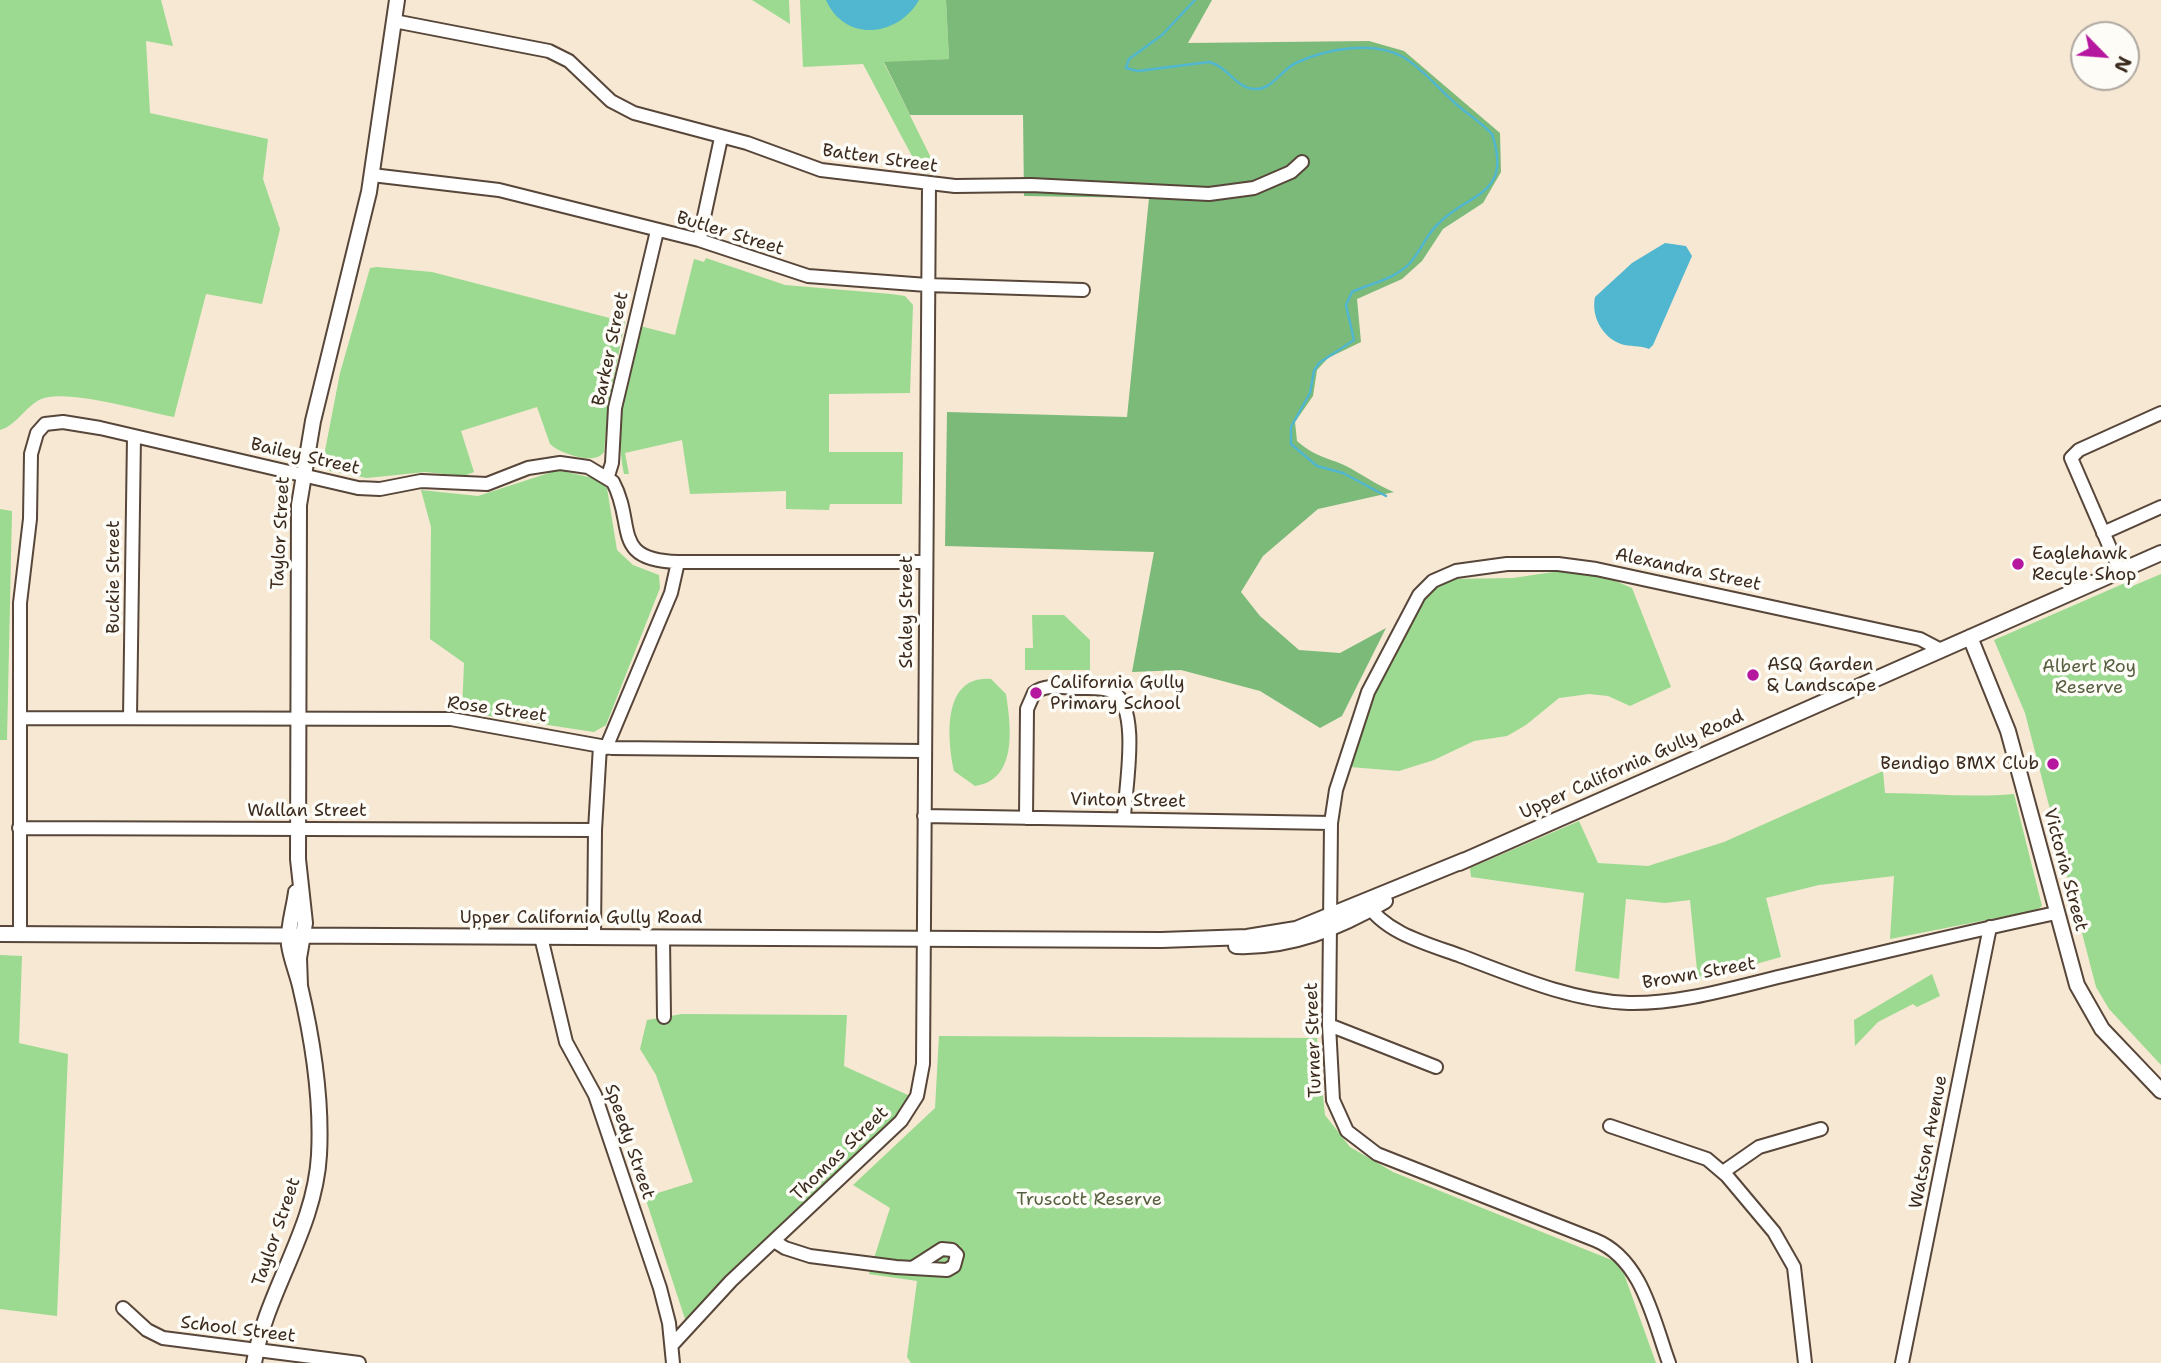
<!DOCTYPE html>
<html>
<head>
<meta charset="utf-8">
<style>
	body { margin:0 }
	#map { position:relative; width:2161px; height:1363px; overflow:hidden; background:#f6e8d3; font-family:"Shantell Sans",sans-serif }
	canvas { display:block }
	.north { position:absolute; left:2070px; top:21px; width:70px; height:70px; box-sizing:border-box; background:#fdfcf7; border:2px solid #afa8a0; border-radius:50%; rotate:115deg; font-size:19px; font-weight:700; line-height:28px; text-align:center; color:#3b2a1e }
	.north::after { content:''; display:block; margin:auto; width:24px; height:32px; background:#b5179e; clip-path:polygon(50% 0,100% 100%,50% 72%,0 100%) }
</style>
</head>
<body>
<div id="map">
<canvas width="2161" height="1363"></canvas>
<div class="north">N</div>
</div>
<script>
const ctx = document.querySelector('canvas').getContext('2d');
ctx.lineJoin = 'round';
function fill(path, color) { ctx.fillStyle = color; ctx.fill(path, 'evenodd'); }
function stroke(path, color, width, dash) { ctx.strokeStyle = color; ctx.lineWidth = width; ctx.lineCap = dash ? 'butt' : 'round'; ctx.setLineDash(dash || []); ctx.stroke(path); }
function label(font, color, halo, rows, align = 'center') {
  ctx.font = font + ' "Shantell Sans",sans-serif'; ctx.lineWidth = 7; ctx.setLineDash([]); ctx.textBaseline = 'middle'; ctx.strokeStyle = halo; ctx.fillStyle = color; for (const [text, x, y, turn = 0] of rows) {
    ctx.save(); ctx.translate(x, y); ctx.rotate((+turn || 0) * Math.PI / 180); ctx.textAlign = isNaN(turn) ? turn : align; if (halo) ctx.strokeText(text, 0, 0); ctx.fillText(text, 0, 0); ctx.restore();
  }
}
fill(new Path2D(`
	M0,0H161L173,46L146,41L150,113L268,139L263,179L280,229L262,304L206,294L174,417C143,411 72,390 44,398C27,403 18,425 0,430Z
	M752,0H789L790,24Z
	M800,0H946L949,59L884,63L939,174L921,173L863,64L803,67Z
	M706,258L785,285L891,294L905,296L913,305L910,393L829,394V452H903L902,504H830L829,510L786,509V491L690,494L682,440L625,453L629,474H624C613,423 628,377 640,326L675,335L694,259L704,262Z
	M377,267L432,272L625,322L608,407L604,452C595,465 567,455 555,448L550,444L537,407L461,431L474,472L464,476L425,472L367,478L330,471L323,461L340,373L370,268Z
	M558,470L597,479L607,488L617,550L633,565L659,575L660,588L606,725L594,732L462,712L464,663L430,639L431,527L421,490L478,496Z
	M0,509L12,511L7,740H0Z
	M1567,570L1601,575L1632,588L1671,687L1630,706L1608,696L1589,694L1559,698L1526,725L1507,736L1474,741L1434,760L1399,771L1350,767L1372,697L1429,592L1449,579L1513,578Z
	M2161,574V1065L2109,1009L2096,987L2025,713L1994,640L2125,583L2128,588Z
	M1032,615H1064L1090,640V670H1025V648H1033Z
	M991,679L1006,694C1011,727 1018,780 975,786L954,771C947,738 942,675 991,679Z
	M1883,771L1885,793C1929,793 1970,798 2014,794L2042,906L2037,910L1890,939L1894,876L1819,885L1766,898L1781,957L1698,980L1690,900L1665,903L1626,899L1619,979L1575,971L1584,893L1471,877L1470,868L1579,821L1598,863L1648,866L1724,842Z
	M0,955L22,956L19,1043L68,1054L57,1316L0,1309Z
	M1932,974L1940,996L1917,1007L1913,1004L1878,1022L1855,1046L1854,1020Z
	M682,1014L847,1015L844,1066L910,1096L895,1117L685,1319L645,1197L693,1182L656,1075L640,1049L647,1020Z
	M939,1036L1317,1038L1325,1115L1350,1147L1393,1172L1614,1261L1624,1274L1656,1363H911L907,1357L917,1281L869,1274L890,1208L853,1185L935,1108Z`), '#9bda90');
fill(new Path2D(`
	M946,0H1212L1188,43L1369,41L1404,51L1500,133L1501,172L1483,203L1443,229L1422,261L1402,279L1357,299L1361,342L1328,358L1317,370L1313,396L1295,422L1297,441C1320,461 1333,457 1355,471C1369,479 1379,486 1394,492L1318,509L1263,556L1241,592L1260,616L1299,650L1340,653L1386,628L1342,716L1320,728L1260,691L1181,670L1132,672L1154,552L945,546L947,412L1127,417L1149,198L1024,196L1023,115H910L884,62L949,59Z`), '#7cba7a');
fill(new Path2D(`
	M826,0H919C898,37 845,43 826,0Z
	M1665,243L1686,246L1692,256L1653,345L1649,349C1640,345 1630,347 1621,344C1602,337 1591,316 1595,297L1632,263Z`), '#51b6cf');
stroke(new Path2D(`
	M1195,0L1162,35L1129,59L1126,68L1138,71L1209,62C1227,66 1236,88 1254,89C1272,91 1282,68 1298,62C1327,49 1374,40 1403,57C1422,68 1438,88 1455,103C1467,114 1481,122 1492,134C1513,196 1469,192 1438,224C1426,235 1421,251 1410,263C1395,279 1372,283 1352,292L1346,305L1354,340L1319,363L1314,371L1310,393L1291,427V444L1317,466L1343,473L1386,496`), '#51b6cf', 2.5);
const minor = new Path2D(`
	M394,21L549,51L569,61L611,101L634,113L747,143L821,170L955,186L1031,185L1209,194L1254,188L1291,172L1302,162
	M372,175L499,190L699,240L808,276L927,285L1083,290
	M699,240L721,138
	M608,476L612,463L615,408L657,231
	M2103,533L2161,507
	M2120,571L2071,458L2079,450L2161,413
	M130,717L134,436
	M21,718L451,719L612,748L923,751
	M606,748L671,593L678,562
	M924,816L1331,823
	M1026,818L1027,709L1034,693C1046,683 1066,688 1081,688C1092,688 1104,687 1113,692C1141,708 1125,789 1124,818
	M19,828L595,830
	M1366,902C1384,933 1428,944 1461,956C1514,976 1572,1001 1629,1003C1683,1004 1739,986 1791,974C1879,953 1967,932 2056,913
	M20,934V603L30,519L31,454L37,433L45,424L63,422L100,428L358,488L380,489L421,481L487,484L528,468L560,463L588,467L613,482C636,525 610,560 678,562H924
	M541,937L566,1042L595,1095L660,1288L669,1323L673,1363
	M594,937L595,830L600,746
	M663,938L664,1017
	M1329,1025L1436,1067
	M1610,1126L1707,1159L1727,1176L1774,1232L1794,1267L1805,1363
	M1723,1172L1759,1147L1821,1129
	M774,1241L785,1248L810,1256L896,1267L947,1270L954,1266L957,1255L952,1250L942,1249L914,1267
	M123,1308L147,1330L163,1338L359,1363
	M672,1345L731,1281L901,1121L917,1096L923,1064L929,184
	M1669,1363C1653,1319 1642,1259 1595,1240L1377,1154L1347,1131L1333,1100L1329,1025L1331,823L1336,790L1368,692L1419,595L1433,581L1456,571L1507,564H1558L1596,569L1920,639L1941,650
	M1902,1363L1990,927`);
const tertiary = new Path2D(`
	M1970,637L2008,731L2077,985L2102,1029L2161,1091
	M1459,863L2161,553
	M0,934L1161,940L1247,937L1296,929L1465,860
	M1236,946C1290,948 1339,928 1385,901
	M300,986L299,958L305,923L298,859L299,505L313,421L369,192L397,0
	M254,1363C266,1291 315,1230 319,1155C322,1100 313,1041 300,986C297,973 291,959 289,945C287,929 294,909 296,892`);
stroke(minor, '#574639', 16);
stroke(tertiary, '#574639', 18);
stroke(minor, '#fff', 12);
stroke(tertiary, '#fff', 14);
for (const [x, y, r, color] of [
	[2018,564,7,"#b5179e"],
	[1753,675,7,"#b5179e"],
	[1036,693,7,"#b5179e"],
	[2053,764,7,"#b5179e"]
]) { const dot = new Path2D(); dot.arc(x, y, r, 0, 2 * Math.PI); ctx.fillStyle = color; ctx.fill(dot); stroke(dot, '#fdfcf7', 2.5); }
label('18px', '#3b2a1e', '#fdfcf7', [
	["Batten Street",880,159,8],
	["Butler Street",730,234,17],
	["Barker Street",611,349,-78],
	["Bailey Street",305,457,13],
	["Taylor Street",281,533,-87],
	["Alexandra Street",1688,570,12],
	["Buckie Street",114,577,-90],
	["Staley Street",907,612,-90],
	["Rose Street",497,710,8],
	["Upper California Gully Road",1632,765,-24],
	["Vinton Street",1128,801,1],
	["Wallan Street",307,811],
	["Victoria Street",2065,870,75],
	["Upper California Gully Road",581,918],
	["Brown Street",1699,974,-10],
	["Turner Street",1314,1040,-92],
	["Speedy Street",629,1142,71],
	["Watson Avenue",1929,1142,-79],
	["Thomas Street",840,1154,-44],
	["Taylor Street",277,1232,-71],
	["School Street",238,1330,7]
]);
label('18px', '#3b2a1e', '#fdfcf7', [
	["Eaglehawk",2032,554],
	["Recyle Shop",2032,575],
	["ASQ Garden",1767,665],
	["& Landscape",1767,686],
	["California Gully",1050,683],
	["Primary School",1050,704],
	["Bendigo BMX Club",2039,764,"right"]
], 'left');
label('18px', '#585f40', '#fdfcf7', [
	["Albert Roy",2089,667],
	["Reserve",2089,688],
	["Truscott Reserve",1089,1200]
]);
</script>
</body>
</html>
